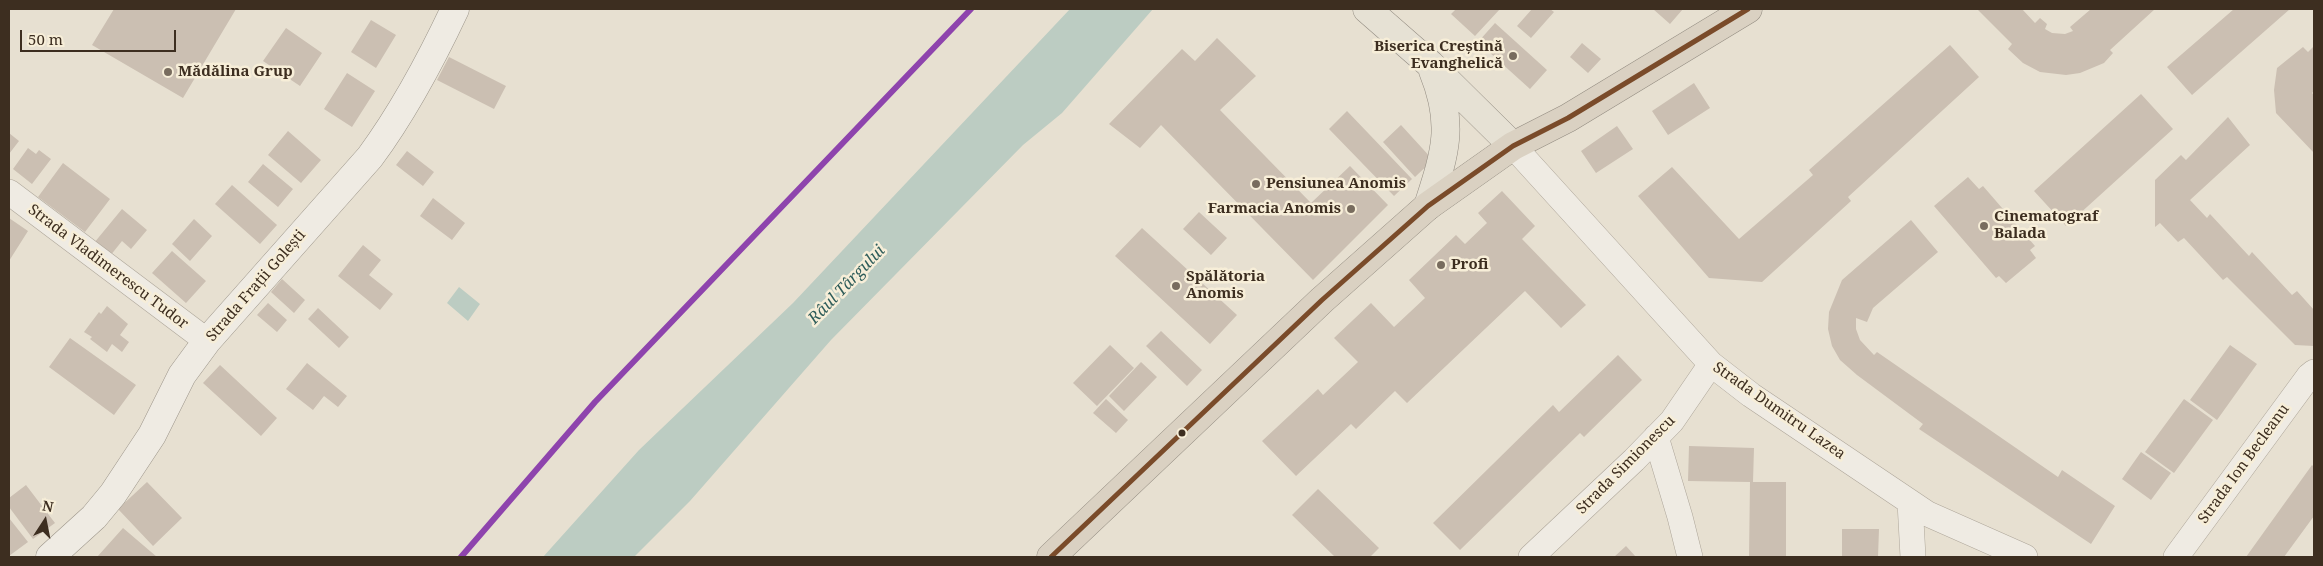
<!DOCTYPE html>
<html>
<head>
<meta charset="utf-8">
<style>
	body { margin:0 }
	#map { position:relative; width:2323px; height:566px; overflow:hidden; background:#e7e0d1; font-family:"Noto Serif",serif }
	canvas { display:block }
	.frame { position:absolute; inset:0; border:10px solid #3d2e20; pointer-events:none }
	.north { position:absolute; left:20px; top:496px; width:50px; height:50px; -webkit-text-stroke:4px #f7eed8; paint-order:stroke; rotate:11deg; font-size:14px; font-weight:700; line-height:20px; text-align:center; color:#3d2e20 }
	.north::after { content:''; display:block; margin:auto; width:18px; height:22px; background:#3d2e20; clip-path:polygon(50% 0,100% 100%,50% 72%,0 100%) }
	.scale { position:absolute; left:20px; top:30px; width:156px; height:22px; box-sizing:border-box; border:2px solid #3d2e20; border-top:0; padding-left:6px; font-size:15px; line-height:18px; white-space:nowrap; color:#3d2e20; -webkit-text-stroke:4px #f7eed8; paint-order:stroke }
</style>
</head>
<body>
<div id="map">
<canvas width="2323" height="566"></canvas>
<div class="frame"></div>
<div class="north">N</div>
<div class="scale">50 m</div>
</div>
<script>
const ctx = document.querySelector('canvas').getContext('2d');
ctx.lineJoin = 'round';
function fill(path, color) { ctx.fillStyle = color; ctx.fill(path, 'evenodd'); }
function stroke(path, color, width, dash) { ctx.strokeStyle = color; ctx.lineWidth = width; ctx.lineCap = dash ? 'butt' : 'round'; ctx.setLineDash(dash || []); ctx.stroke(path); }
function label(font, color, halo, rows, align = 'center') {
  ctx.font = font + ' "Noto Serif",serif'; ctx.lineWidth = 5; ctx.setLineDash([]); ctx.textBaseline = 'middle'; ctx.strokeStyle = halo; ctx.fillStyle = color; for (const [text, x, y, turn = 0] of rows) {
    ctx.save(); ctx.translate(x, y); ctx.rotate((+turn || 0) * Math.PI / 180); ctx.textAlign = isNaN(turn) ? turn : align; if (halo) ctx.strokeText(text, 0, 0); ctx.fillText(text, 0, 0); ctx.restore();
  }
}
fill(new Path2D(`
	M1070,9H1153L1062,113L1023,145L831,340L690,501L634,557H543L639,450L793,303Z
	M459,287L480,304L468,321L447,303Z`), '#bcccc2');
fill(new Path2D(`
	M114,9H236L183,98L92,45Z
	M1456,9H1500L1475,36L1451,14Z
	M1532,9H1550L1554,12L1531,38L1517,26Z
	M1653,9H1683L1670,24Z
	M1977,9H2022L2035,23L2040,18L2047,24L2045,29L2052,33L2065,34L2073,31L2070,27L2091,9H2155L2110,50L2113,53L2104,63L2080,73L2066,75L2040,72L2023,63L2008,49L2012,44Z
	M2234,9H2290L2192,95L2167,67Z
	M371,20L396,35L376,68L351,52Z
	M1495,23L1547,70L1530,89L1478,42Z
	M286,28L322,53L300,86L263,61Z
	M1217,38L1256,76L1220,110L1311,203L1350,166L1388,205L1313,280L1161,125L1140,148L1109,124L1182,49L1195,61Z
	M1582,43L1601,59L1588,73L1570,57Z
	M1950,45L1979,77L1848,197L1851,201L1762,282L1709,278L1638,196L1672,167L1739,239L1813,175L1809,170Z
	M2314,46V91L2312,93L2314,95V153L2276,113L2274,90L2277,68L2303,47L2308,52Z
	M449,57L506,86L494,109L437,80Z
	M347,73L375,91L352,127L324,109Z
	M1694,83L1710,108L1668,135L1652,111Z
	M2141,94L2173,129L2066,226L2034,191Z
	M1347,111L1412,179L1394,196L1329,129Z
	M2228,117L2250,145L2190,200L2207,218L2210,214L2249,256L2252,252L2292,295L2297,291L2314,310V346L2295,345L2227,277L2223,280L2184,238L2178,242L2160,223L2155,227V180L2181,155L2186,160Z
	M1401,125L1433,160L1415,177L1383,142Z
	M1617,126L1633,149L1596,173L1581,151Z
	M288,131L321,160L301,183L268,155Z
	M9,133L19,141L9,154Z
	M28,148L36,154L39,150L51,159L32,184L13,169Z
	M407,151L434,172L423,186L396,165Z
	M63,163L110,199L85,232L38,197Z
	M263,164L293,189L278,207L248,182Z
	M1968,177L1979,189L1983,186L2035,246L2030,250L2036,258L2006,283L1999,276L1996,278L1934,206Z
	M232,185L277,225L260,244L215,204Z
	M1502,191L1535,226L1522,239L1586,305L1561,328L1525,291L1407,403L1395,391L1356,429L1351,424L1296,476L1262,441L1318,389L1323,395L1358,362L1334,338L1371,303L1394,327L1425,298L1409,280L1456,235L1465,244L1487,223L1478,213Z
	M433,198L465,223L452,240L420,216Z
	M122,209L147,230L131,249L122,241L110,256L94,243Z
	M1199,212L1227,238L1211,255L1183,229Z
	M9,218L28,231L9,261Z
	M194,219L212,236L190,261L172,244Z
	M1911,220L1938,252L1873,308L1867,322L1856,318V329L1860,340L1874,355L1877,352L2058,477L2062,470L2115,506L2091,544L1919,429L1923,424L1857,375L1840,360L1832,346L1828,329L1829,312L1842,280Z
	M1142,228L1237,315L1210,344L1115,256Z
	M363,245L381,260L369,275L393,294L380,310L338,276Z
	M172,251L206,281L186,303L152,273Z
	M282,279L305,300L294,313L271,292Z
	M268,303L287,320L277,332L257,315Z
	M107,306L128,324L120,335L129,342L122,352L112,344L107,352L90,339L92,337L84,332L99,312L101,314Z
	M318,308L349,337L339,348L308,319Z
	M1161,331L1202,370L1187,386L1146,346Z
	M70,338L136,385L114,415L49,367Z
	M1110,345L1134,368L1097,406L1073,383Z
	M2230,345L2257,364L2217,420L2190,400Z
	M1618,355L1642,380L1584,437L1580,433L1460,550L1433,523L1553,405L1559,412Z
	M1141,362L1157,377L1124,411L1109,396Z
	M307,363L347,396L338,407L324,396L313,410L286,389Z
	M220,365L277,418L261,436L203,383Z
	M1106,399L1128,420L1116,433L1093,413Z
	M2184,399L2213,420L2174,473L2145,452Z
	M1689,446L1754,448L1753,482H1786V557H1749L1750,482L1688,481Z
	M2141,452L2171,473L2151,500L2122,479Z
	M2312,465L2314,467V516L2284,557H2246Z
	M147,482L182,518L153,546L118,509Z
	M26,485L55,523L33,539L9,507V498Z
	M1318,489L1379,548L1370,557H1335L1292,515Z
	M9,518L28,542L9,556Z
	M123,528L157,557H97Z
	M1842,529H1879L1878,557H1842Z
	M1626,546L1636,557H1614Z`), '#cbbfb2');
const street = new Path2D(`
	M1513,146L1711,364L1751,395L1928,514L2025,557
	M9,192L207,341
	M1656,437L1680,517L1690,557
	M1910,502L1913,557
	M1531,557L1634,460L1672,421L1711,364
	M2176,557L2309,376L2314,372`);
const secondary = new Path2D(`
	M50,557L94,517L113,494L152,435L182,375L207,341L370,157C404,111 431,60 455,9`);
const primary = new Path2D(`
	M1367,9L1431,65L1513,146
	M1428,206C1445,153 1455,125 1433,71`);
const highway = new Path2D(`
	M1051,557L1322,300L1428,206L1513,146L1568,118L1748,9`);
stroke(street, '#ada599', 26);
stroke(secondary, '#9c958a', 29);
stroke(primary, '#928b80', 29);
stroke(highway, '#928b80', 29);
stroke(street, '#efebe3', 25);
stroke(secondary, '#efebe3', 28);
stroke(primary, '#e6e1d4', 28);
stroke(highway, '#dad1c2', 28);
stroke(new Path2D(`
	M1051,557L1322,300L1428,206L1513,146L1568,118L1748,9`), '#7a4b2a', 5);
stroke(new Path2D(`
	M461,557L595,402L971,9`), '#8e44ad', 6);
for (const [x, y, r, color] of [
	[1513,56,5,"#786c5e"],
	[168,72,5,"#786c5e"],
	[1256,184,5,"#786c5e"],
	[1351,209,5,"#786c5e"],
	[1984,226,5,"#786c5e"],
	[1441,265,5,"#786c5e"],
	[1176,286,5,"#786c5e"],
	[1182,433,4.5,"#3d2e20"]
]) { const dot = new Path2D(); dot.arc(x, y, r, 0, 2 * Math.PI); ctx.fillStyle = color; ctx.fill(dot); stroke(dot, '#f7eed8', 2); }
label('bold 15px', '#3d2e20', '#f7eed8', [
	["Biserica Creștină",1503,47,"right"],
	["Evanghelică",1503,64,"right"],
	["Mădălina Grup",178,72],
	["Pensiunea Anomis",1266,184],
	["Farmacia Anomis",1341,209,"right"],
	["Cinematograf",1994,217],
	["Balada",1994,234],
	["Profi",1451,265],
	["Spălătoria",1186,277],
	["Anomis",1186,294]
], 'left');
label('15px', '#3d2e20', '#f7eed8', [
	["Strada Vladimerescu Tudor",108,267,37],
	["Strada Frații Golești",256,286,-49],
	["Strada Dumitru Lazea",1779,411,35],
	["Strada Ion Becleanu",2244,464,-54],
	["Strada Simionescu",1626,465,-45]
]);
label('italic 16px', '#2f5d5a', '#f7eed8', [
	["Râul Târgului",847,285,-46]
]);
</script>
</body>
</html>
